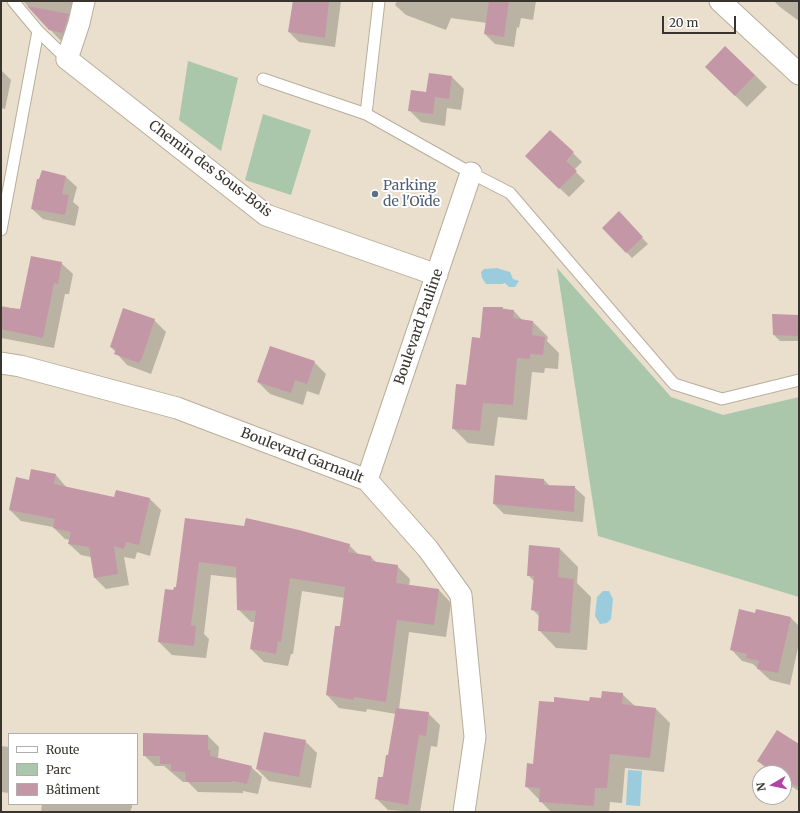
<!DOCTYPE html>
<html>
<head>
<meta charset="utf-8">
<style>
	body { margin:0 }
	#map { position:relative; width:800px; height:813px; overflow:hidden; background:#e9dfcc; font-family:Merriweather,serif }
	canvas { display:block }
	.frame { position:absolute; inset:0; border:2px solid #39352e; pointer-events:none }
	.legend { position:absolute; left:8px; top:733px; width:130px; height:72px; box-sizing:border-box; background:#fff; border:1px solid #b0aeab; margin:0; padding:5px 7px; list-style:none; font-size:12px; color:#39352e }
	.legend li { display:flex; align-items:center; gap:8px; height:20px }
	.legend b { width:20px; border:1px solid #b0aeab }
	.north { position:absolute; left:752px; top:765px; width:40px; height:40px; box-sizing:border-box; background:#fff; border:1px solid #b0aeab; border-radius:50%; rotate:261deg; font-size:11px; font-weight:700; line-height:16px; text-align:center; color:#39352e }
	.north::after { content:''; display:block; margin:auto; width:14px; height:18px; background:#af44a5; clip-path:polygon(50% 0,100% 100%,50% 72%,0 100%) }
	.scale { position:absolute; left:662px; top:16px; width:74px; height:18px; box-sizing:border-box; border:2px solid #39352e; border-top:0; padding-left:5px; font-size:12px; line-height:14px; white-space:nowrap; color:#39352e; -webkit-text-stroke:3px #fff; paint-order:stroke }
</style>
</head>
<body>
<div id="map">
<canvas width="800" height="813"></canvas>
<div class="frame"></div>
<ul class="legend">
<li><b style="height:5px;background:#fff"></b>Route</li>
<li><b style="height:11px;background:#aac6ab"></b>Parc</li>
<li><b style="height:11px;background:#c497a6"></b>Bâtiment</li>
</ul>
<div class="north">N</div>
<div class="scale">20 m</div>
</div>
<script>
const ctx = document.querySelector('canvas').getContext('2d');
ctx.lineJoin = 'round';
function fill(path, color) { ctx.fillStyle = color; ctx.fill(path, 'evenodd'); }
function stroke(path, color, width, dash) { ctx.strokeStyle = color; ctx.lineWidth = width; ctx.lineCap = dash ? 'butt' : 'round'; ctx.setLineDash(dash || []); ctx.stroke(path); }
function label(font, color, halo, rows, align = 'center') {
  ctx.font = font + ' Merriweather,serif'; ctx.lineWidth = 4; ctx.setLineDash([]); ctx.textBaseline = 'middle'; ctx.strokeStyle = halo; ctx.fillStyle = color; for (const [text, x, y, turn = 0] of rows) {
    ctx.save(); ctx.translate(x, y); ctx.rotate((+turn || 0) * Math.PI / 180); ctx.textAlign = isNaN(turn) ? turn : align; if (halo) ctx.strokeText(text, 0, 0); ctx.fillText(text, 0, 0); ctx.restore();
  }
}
fill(new Path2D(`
	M188,61L238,78L221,151L179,120Z
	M263,114L311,130L291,195L245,180Z
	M557,268L671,397L723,415L799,397V597L598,536Z`), '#aac6ab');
fill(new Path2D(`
	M497,268L510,272L513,279L519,281L515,287H509L505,283L502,284H486L482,278L481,272L484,269Z
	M603,591H609L613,599L611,619L607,623L600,624L595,616L597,597Z
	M628,770L642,771L640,806L626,805Z`), '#9accdd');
fill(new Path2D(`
	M23,1H86L74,43L61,41Z
	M293,1H341L335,47L299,42L289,32Z
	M397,1H536L533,20L521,18L519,28L517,27L514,47L495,44L485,34L487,23L451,18L446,30L406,15L395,5Z
	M774,1H799V21L780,7Z
	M1,70L11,80L5,109L1,108Z
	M755,75L767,87L747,107L718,79Z
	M452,77L464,89L461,110L447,108L445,126L421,122L409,110L427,93Z
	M573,153L582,162L574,170L585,181L569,197L535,165Z
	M66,177L77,187L73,202L79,207L75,226L43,219L32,209Z
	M624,219L648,244L632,258L603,228Z
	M61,263L73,274L69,294H65L54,348L1,338V306L21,310Z
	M502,308L514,311L523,321L533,322L548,337L547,341L559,353L558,369L545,368L544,373L532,372L527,420L498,417L494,446L468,443L453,428L480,339Z
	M799,318V341H780L774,335Z
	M154,320L166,332L151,374L127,365L111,347Z
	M314,362L326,374L319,395L307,391L303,405L270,394L258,382Z
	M32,471L56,475L67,488L115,498L116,491L150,499L161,510L150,556L137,552L135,559L124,557L129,585L106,589L95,578L91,557L81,555L69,544L70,540L65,539L53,527L21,521L10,510L30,481Z
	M544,480L550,486L574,487L585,497L583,522L504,514L494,504Z
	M186,520L349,545L359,555L371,557L377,563L397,566L410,579L409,586L439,590L451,603L446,637L409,632L399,709L428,713L440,725L437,747L431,746L420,812L388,810L376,798L389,756L396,714L367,709L366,712L339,708L327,695L336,627H340L345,598L302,591L293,654H291L288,666L264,662L251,649L255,622H251L238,609V578L211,575L204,634L209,639L206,658L172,655L159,642L174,591L177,588Z
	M560,549L578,567L577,583L591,597L587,650L556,648L539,630L540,617L532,609L534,581L528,575Z
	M756,614L791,618L799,626V643L790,685L770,680L753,664L742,661L731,649Z
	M622,694L636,707L655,708L670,723L664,772L625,768L622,803L610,802L609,812H551L526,786L554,703L590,702Z
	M208,736L219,747L218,758L251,767L262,777L258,794L243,791V793L198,792L188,782H183L164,766H155L144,755Z
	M305,741L317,753L311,788L269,781L257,769Z
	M799,745V791L784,782V773H770L759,761Z
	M1,746L9,747V793L1,792Z
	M42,804H132V807L130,812H41Z`), '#0003');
fill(new Path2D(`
	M293,1H329L325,38L288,32Z
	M489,1H509L504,37L484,34Z
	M27,6L69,14L63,33L49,30Z
	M725,46L755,75L735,96L705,67Z
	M429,73L452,76L449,99L435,97L433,114L408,111L411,90L426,92Z
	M550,130L574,152L566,161L577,171L559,189L525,156Z
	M42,170L66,176L62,194L69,195L65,215L31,209L37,179H39Z
	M619,211L643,237L626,253L602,228Z
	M31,256L62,262L58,284L54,283L43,338L1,329V307L20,309Z
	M483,307H503L502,309L514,310L513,318L533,321L532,335L545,337L543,355L530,354V359L517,358L513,405L483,403L480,431L452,429L456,384L466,385L472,337L480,338Z
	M123,308L155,319L142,358L139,363L114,354L116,349L110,347Z
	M772,314L799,315V336L773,335Z
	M270,346L315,361L307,384L295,380L291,393L257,382Z
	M31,469L56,474L54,484L114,497L116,490L150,498L139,545L126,542L124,549L114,546L118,574L94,578L89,547L68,544L71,532L53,528L55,519L9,510L16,477L29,480Z
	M495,475L544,479V485L575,486L574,512L493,504Z
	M185,518L244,526L246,518L299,530L350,544L348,552L371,556V561L398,565L396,583L439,589L434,625L397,620L386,702L354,697V700L326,695L335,626H340L345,587L290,578L281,642L278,641L276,654L261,651L250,649L256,611L237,610L236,567L199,562L191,625L196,626L194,646L158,642L165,589L173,590L174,587H176Z
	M529,545L560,548L558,577L574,579L570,633L538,631L539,611L531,610L534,576H527Z
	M739,609L755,613L756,609L791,617L778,673L757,669L759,661L746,658L747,654L730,650Z
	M602,691L623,693L622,704L656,708L650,758L610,754L607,788H595L594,806L539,802L540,788L525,787L527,763L533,764L539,701L554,702V697L589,701L590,697L601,698Z
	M396,708L429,712L426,736L419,735L408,805L375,799L378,777H383L386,755H388Z
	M777,730L799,744V788L784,778V773H776L757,761Z
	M264,732L306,740L299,777L256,769Z
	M143,733L208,735V750H210V756L252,766L247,784L233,781L232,782H186L185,772L171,771V764H160V756H143Z`), '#c497a6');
const lane = new Path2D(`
	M13,1L38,31
	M263,79L366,114L471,173L510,193L674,384L722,399L799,380
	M366,114L379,1
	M1,230L38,31L67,59`);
const street = new Path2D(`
	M84,1L79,23L67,59L266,215L437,275
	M720,1L799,74
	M1,363L20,366L177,408L367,480L428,549L461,595L475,737L464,812
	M367,480L471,173`);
stroke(lane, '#b8ae9c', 13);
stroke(street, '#b8ae9c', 23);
stroke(lane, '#fff', 11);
stroke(street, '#fff', 21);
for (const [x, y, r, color] of [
	[375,194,4,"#5c6f8a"]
]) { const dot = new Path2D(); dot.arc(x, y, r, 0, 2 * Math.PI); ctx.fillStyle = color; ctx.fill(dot); stroke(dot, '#fff', 1.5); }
label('14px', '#39352e', '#fff', [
	["Chemin des Sous-Bois",210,169,37],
	["Boulevard Pauline",419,327,-71],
	["Boulevard Garnault",302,456,21]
]);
label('14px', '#4e5e75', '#fff', [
	["Parking",383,186],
	["de l'Oïde",383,202]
], 'left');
</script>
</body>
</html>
